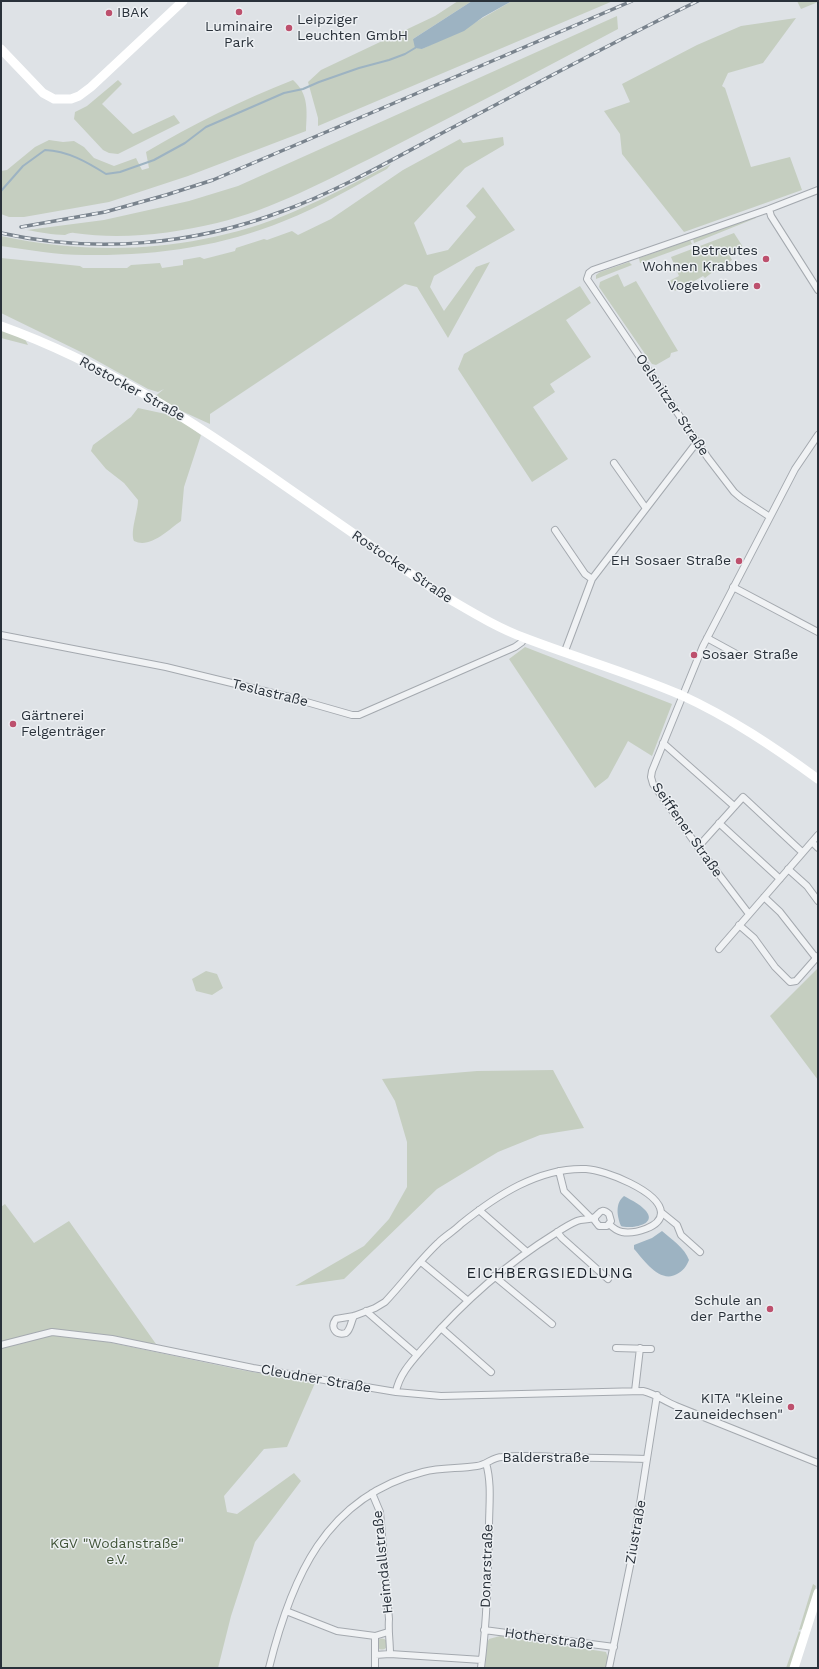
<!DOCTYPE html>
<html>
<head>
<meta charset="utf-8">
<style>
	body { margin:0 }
	#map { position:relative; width:819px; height:1669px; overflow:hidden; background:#dee2e6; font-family:"Work Sans",sans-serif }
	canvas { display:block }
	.frame { position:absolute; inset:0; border:2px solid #29313a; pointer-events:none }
</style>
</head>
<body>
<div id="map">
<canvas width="819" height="1669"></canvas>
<div class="frame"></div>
</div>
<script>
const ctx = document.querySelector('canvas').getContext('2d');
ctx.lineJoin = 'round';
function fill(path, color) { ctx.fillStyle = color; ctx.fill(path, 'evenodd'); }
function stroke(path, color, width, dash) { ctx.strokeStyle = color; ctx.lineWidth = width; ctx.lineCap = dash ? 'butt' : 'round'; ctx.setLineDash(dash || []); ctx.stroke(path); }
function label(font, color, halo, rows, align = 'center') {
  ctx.font = font + ' "Work Sans",sans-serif'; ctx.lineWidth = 3; ctx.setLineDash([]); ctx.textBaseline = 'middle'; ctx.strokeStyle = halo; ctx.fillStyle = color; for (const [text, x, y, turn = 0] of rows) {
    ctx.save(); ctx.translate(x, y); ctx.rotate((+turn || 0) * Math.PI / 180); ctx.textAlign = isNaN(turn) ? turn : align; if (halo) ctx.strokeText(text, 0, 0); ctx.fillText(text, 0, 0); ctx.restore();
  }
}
fill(new Path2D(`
	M458,1H472L413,39L422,49L474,23L512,1H613L318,126V118L308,82L321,70L435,16Z
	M797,1H818V2L801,9Z
	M617,16L618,29C539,71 459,113 379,154C327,180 274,209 217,223C170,234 122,240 74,233C71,232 68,234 65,235C53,235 39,232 27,230L104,220L189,201L238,186Z
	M796,18L763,63L728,73L722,86L725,88L751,167L790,157L802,190L684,232L622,154L620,134L604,111L630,102L622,84L697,45L741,26Z
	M118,80L122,84L102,104L133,134L174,115L180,123L118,154L109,153L103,150L74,119L75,112L87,106Z
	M293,80C309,94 307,111 306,131L188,176L109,202L24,217H9L1,214V171L7,170L35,147L49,140L63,142L74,141L84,147L94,158L114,166L136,158L142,170L149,168L146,152C193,124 242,100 293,80Z
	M503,137L504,145L465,168L414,223L427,255L448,250L476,217L466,206L483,187L515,230L434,276L430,287L444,311L476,267L490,262L448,338L417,287L405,284L210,414V424L153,398L164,389L158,392L148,389L85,354L1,313V258L80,266L83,268H127L131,265L160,263L162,268L183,265V260L200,257L204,259L235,251L236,248L264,239L267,240L292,231L298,235L331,219L403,170L460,139L463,143Z
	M391,164L387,169C353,187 320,207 284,221C221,247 153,256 85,255C57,255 29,250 1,246V236C99,257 200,251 293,212C326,198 358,181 391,164Z
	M756,217V218L694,243L693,239Z
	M734,233L743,247L730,256L732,260L729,262L728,260L705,278L703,276L691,283L692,286L690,288L686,283L675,291L669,281L679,276L671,257Z
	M690,240L692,244L640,263L639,258Z
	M629,262L632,265L596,279V275L600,272Z
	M618,274L624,287L636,281L678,351L671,353L670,357L656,365L652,364L599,287L600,282L602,281Z
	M580,286L591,303L566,320L591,357L550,384L555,392L533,407L568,459L532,482L458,369L464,354Z
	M1,330L25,339L28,345L1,338Z
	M138,408L175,416L201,435L184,487L181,521C168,530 150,549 134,541C130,531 138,512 138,500L124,483L106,469L91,451L93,445L131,417Z
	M525,647L672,704L652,756L628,741L608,778L595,788L509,659Z
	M818,968V1080L770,1016Z
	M206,971L217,974L223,988L212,995L196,991L192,979Z
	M553,1070L584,1128L540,1135L498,1152L437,1189L344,1279L295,1286L364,1246L389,1219L407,1187V1142L395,1101L382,1079L477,1071Z
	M5,1204L34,1243L69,1221L156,1344L52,1332L1,1342V1207Z
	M53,1335L98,1340L241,1370L315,1383L287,1447L264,1449L224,1496L227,1512L237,1514L294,1473L301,1481L255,1542L231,1616L218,1668H1V1348Z
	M813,1584L816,1586L803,1629L799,1630Z
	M799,1631L802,1634L790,1668H786Z
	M500,1636L600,1651L606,1652L608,1658L606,1668H485L487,1643L489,1639Z
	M376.5 1644a5.5 5.5 0 1 1 11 0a5.5 5.5 0 1 1-11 0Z`), '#c5cec0');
fill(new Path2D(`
	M472,1H512L483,17L464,31L422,49L415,48L413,39Z
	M624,1196C631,1200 644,1206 648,1214C654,1226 628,1229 621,1226C617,1216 615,1203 624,1196Z
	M662,1231C671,1239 685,1248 689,1260C686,1267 683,1271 677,1274C660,1284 644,1260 634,1249V1245L652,1238Z`), '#9db3c2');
stroke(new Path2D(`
	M1,191L23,166L45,150C68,151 87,162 106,174L120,172L154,160L185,143L206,127L284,93L303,89L319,82L359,68L389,60L405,54L415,48`), '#9db3c2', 2);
const street = new Path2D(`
	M769,209L771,216L818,290
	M614,463L645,507
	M770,517L741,498L734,492L708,458L587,279L589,273L593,270L769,209L818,190
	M555,530L585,574L592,579
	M733,587L818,632
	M1,635L166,667L289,697L352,715H359L515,647L522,642L524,638
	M707,638L740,656
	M565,651L592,579L697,442
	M663,743L734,806
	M719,823L780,879
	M812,842L818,848
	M698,847L743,797L802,852
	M788,869L807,886L818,901
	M764,897L780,912L816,958
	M749,914L698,847L653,784L651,777L652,771L703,646L795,469L818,435
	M739,925L754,938L775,967L790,982L796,981L818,956
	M719,949L818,835
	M559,1171L564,1191L591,1218
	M479,1210L527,1252
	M661,1212L677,1225L681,1235L700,1252
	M557,1232L562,1238L608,1279
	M421,1262L467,1300
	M494,1276L552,1324
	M366,1311L417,1355
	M354,1316C351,1321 351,1329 346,1333C335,1336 330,1327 336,1319L354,1316L375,1308L385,1302C403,1283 419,1261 438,1243C445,1236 454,1231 461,1224C496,1196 539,1167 586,1169C605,1170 659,1191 661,1212C662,1228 633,1234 622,1232C617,1231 613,1228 609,1224
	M441,1328L491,1372
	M1,1345L52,1332L112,1339L253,1368L396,1392L441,1396L643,1391C656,1394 664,1401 676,1406L818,1463
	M616,1348L651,1349
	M635,1391L640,1348
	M396,1392C399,1374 413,1360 425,1346C463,1302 506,1264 556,1233C562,1229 570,1224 577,1221C582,1219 591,1220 595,1217C600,1213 601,1207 609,1214L611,1221L607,1226H599L595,1221V1217
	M372,1493L380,1512L389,1619C388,1631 390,1641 390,1654L375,1655V1668
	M286,1611L337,1631L375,1636
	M484,1630L614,1647
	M390,1654L482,1660
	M375,1655V1636L388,1632
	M269,1668C291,1579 325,1497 423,1472C441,1467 459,1469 477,1466C486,1465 493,1457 502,1457C520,1455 538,1456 556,1457C587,1458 617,1458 647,1459
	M481,1668C487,1621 488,1574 489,1527C489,1506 492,1484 486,1463
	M609,1668L631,1561L657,1395`);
stroke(street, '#a4a9af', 8);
stroke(street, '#f0f2f4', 6);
stroke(new Path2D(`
	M1,49L43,93L54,99H71L79,96L91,87L183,1
	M1,326C105,363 198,425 288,488C338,523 389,558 439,593C467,609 495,627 525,638C577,658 630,673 681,695C731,718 774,747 818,779
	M794,1668L818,1593`), '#fff', 9);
const rail = new Path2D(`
	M21,227L105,212L166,195L213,180L378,110L632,1
	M1,233C95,254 194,245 283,211C340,190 393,159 446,131C530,87 613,42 698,1`);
stroke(rail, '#79838d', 3.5);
stroke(rail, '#edf0f3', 2, [6]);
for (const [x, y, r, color] of [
	[239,12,4,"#bd506d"],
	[109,13,4,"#bd506d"],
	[289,28,4,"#bd506d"],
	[766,259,4,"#bd506d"],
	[757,286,4,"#bd506d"],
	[739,561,4,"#bd506d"],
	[694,655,4,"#bd506d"],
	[13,724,4,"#bd506d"],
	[770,1309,4,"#bd506d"],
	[791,1407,4,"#bd506d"]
]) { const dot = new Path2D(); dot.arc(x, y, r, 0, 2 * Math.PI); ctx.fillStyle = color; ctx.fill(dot); stroke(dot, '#edf0f3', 1.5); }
label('14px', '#29313a', '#edf0f3', [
	["IBAK",117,13,"left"],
	["Leipziger",297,20,"left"],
	["Leuchten GmbH",297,36,"left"],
	["Luminaire",239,27,"center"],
	["Park",239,43,"center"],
	["Betreutes",758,251],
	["Wohnen Krabbes",758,267],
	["Vogelvoliere",749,286],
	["EH Sosaer Straße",731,561],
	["Sosaer Straße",702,655,"left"],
	["Gärtnerei",21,716,"left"],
	["Felgenträger",21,732,"left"],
	["Schule an",762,1301],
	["der Parthe",762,1317],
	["KITA \"Kleine",783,1399],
	["Zauneidechsen\"",783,1415]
], 'right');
label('14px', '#29313a', '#edf0f3', [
	["Rostocker Straße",132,389,29],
	["Oelsnitzer Straße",672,405,56],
	["Rostocker Straße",402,567,34],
	["Teslastraße",270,693,14],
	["Seiffener Straße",687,830,55],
	["Cleudner Straße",316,1379,10],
	["Balderstraße",546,1458],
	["Ziustraße",636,1532,-80],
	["Heimdallstraße",383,1562,-96],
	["Donarstraße",487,1566,-88],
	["Hotherstraße",549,1639,8]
]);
label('14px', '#415438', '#edf0f3', [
	["KGV \"Wodanstraße\"",117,1544],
	["e.V.",117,1560]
]);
ctx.letterSpacing = '1px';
label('15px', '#1b222b', '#edf0f3', [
	["EICHBERGSIEDLUNG",550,1274]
]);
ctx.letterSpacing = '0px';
</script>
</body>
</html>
